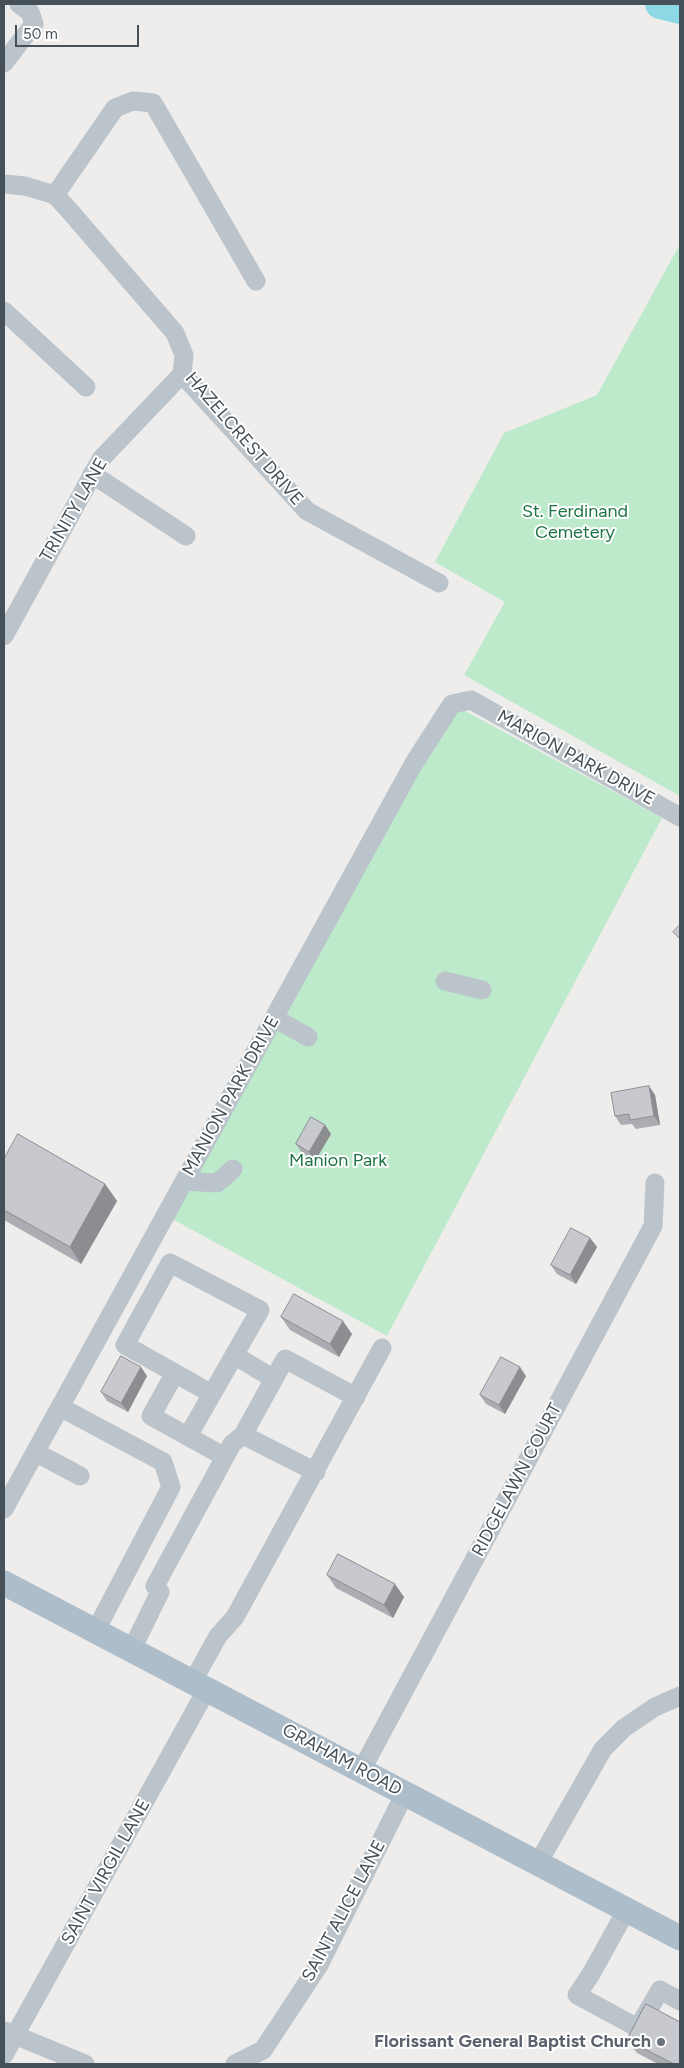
<!DOCTYPE html>
<html>
<head>
<meta charset="utf-8">
<style>
	body { margin:0 }
	#map { position:relative; width:684px; height:2068px; overflow:hidden; background:#efecec; font-family:Figtree,sans-serif }
	canvas { display:block }
	.frame { position:absolute; inset:0; border:5px solid #465058; pointer-events:none }
	.scale { position:absolute; left:15px; top:25px; width:124px; height:22px; box-sizing:border-box; border:2px solid #465058; border-top:0; padding-left:6px; font-size:15px; line-height:18px; white-space:nowrap; color:#465058; -webkit-text-stroke:4px #fff; paint-order:stroke }
</style>
</head>
<body>
<div id="map">
<canvas width="684" height="2068"></canvas>
<div class="frame"></div>
<div class="scale">50 m</div>
</div>
<script>
const ctx = document.querySelector('canvas').getContext('2d');
ctx.lineJoin = 'round';
function fill(path, color) { ctx.fillStyle = color; ctx.fill(path, 'evenodd'); }
function stroke(path, color, width, dash) { ctx.strokeStyle = color; ctx.lineWidth = width; ctx.lineCap = dash ? 'butt' : 'round'; ctx.setLineDash(dash || []); ctx.stroke(path); }
function label(font, color, halo, rows, align = 'center') {
  ctx.font = font + ' Figtree,sans-serif'; ctx.lineWidth = 4; ctx.setLineDash([]); ctx.textBaseline = 'middle'; ctx.strokeStyle = halo; ctx.fillStyle = color; for (const [text, x, y, turn = 0] of rows) {
    ctx.save(); ctx.translate(x, y); ctx.rotate((+turn || 0) * Math.PI / 180); ctx.textAlign = isNaN(turn) ? turn : align; if (halo) ctx.strokeText(text, 0, 0); ctx.fillText(text, 0, 0); ctx.restore();
  }
}
fill(new Path2D(`
	M680,244V796L464,675L505,602L435,562L504,433L597,395Z
	M447,701L662,818L387,1336L165,1215Z`), '#bceacb');
stroke(new Path2D(`
	M660,4L680,9`), '#8cd8e4', 30);
stroke(new Path2D(`
	M4,63L34,24L30,12L19,4
	M4,184L25,186L55,195L68,209L175,333L184,355L182,374L307,511L439,583
	M55,195L115,108L133,101L153,103L256,281
	M4,311L86,387
	M92,474L186,536
	M4,636L101,459L182,374
	M445,981L482,990
	M274,1018L308,1037
	M184,1181L217,1183L233,1169
	M234,1355L274,1379
	M175,1373L151,1416L225,1457
	M60,1407L163,1462L171,1487L96,1630
	M188,1436L212,1394L125,1345L170,1263L260,1310L212,1394
	M35,1452L80,1476
	M316,1472L243,1435L285,1359L356,1397
	M4,1509L414,763L452,704L471,700L680,817
	M132,1649L160,1592L155,1586L232,1444L243,1435
	M193,1681L218,1636L235,1617L382,1348
	M361,1771L653,1226L655,1183
	M538,1863L603,1749L624,1728L655,1707L680,1696
	M627,1909L591,1974L577,1995L638,2028L660,1990L680,2001
	M5,2031L85,2064
	M4,2055L207,1689
	M235,2064L263,2050L319,1965L405,1793`), '#bbc4ca', 19);
stroke(new Path2D(`
	M4,1583L680,1938`), '#adbdc9', 25);
fill(new Path2D(`
	M649,1086L655,1095L660,1125L636,1129L632,1124L621,1125L615,1116Z
	M325,1125L331,1134L315,1161L302,1153L296,1144Z
	M4,1159L105,1184L117,1201L81,1264L4,1220Z
	M590,1238L597,1247L576,1284L557,1274L551,1265Z
	M281,1317L352,1334L339,1357L290,1330Z
	M147,1376L128,1412L107,1401L101,1392Z
	M526,1376L505,1414L486,1404L480,1395Z
	M327,1575L404,1597L393,1618L336,1588Z
	M627,2040L680,2064H658L637,2053Z`), '#abadb2');
fill(new Path2D(`
	M649,1086L655,1095L660,1125L654,1116Z
	M325,1125L331,1134L315,1161L309,1152Z
	M105,1184L117,1201L81,1264L70,1247Z
	M590,1238L597,1247L576,1284L570,1275Z
	M343,1321L352,1334L339,1357L330,1344Z
	M141,1367L147,1376L128,1412L121,1403Z
	M520,1367L526,1376L505,1414L499,1405Z
	M395,1584L404,1597L393,1618L384,1605Z`), '#8b8d91');
const building = new Path2D(`
	M680,925V939L673,932Z
	M649,1086L654,1116L630,1120L629,1114L615,1116L611,1093Z
	M311,1117L325,1125L309,1152L296,1144Z
	M18,1134L105,1184L70,1247L4,1210V1159Z
	M571,1228L590,1238L570,1275L551,1265Z
	M294,1294L343,1321L330,1344L281,1317Z
	M121,1356L141,1367L121,1403L101,1392Z
	M501,1357L520,1367L499,1405L480,1395Z
	M338,1554L395,1584L384,1605L327,1575Z
	M646,2004L680,2022V2064H674L627,2040Z`);
fill(building, '#c7c9cf');
stroke(building, '#8b8d91', 1);
for (const [x, y, r, color] of [
	[661,2042,5,"#6b7280"]
]) { const dot = new Path2D(); dot.arc(x, y, r, 0, 2 * Math.PI); ctx.fillStyle = color; ctx.fill(dot); stroke(dot, '#fff', 2); }
label('18px', '#465058', '#fff', [
	["HAZELCREST DRIVE",244,439,49],
	["TRINITY LANE",74,510,-60],
	["MARION PARK DRIVE",576,758,29],
	["MANION PARK DRIVE",231,1096,-61],
	["RIDGELAWN COURT",517,1480,-62],
	["GRAHAM ROAD",342,1760,28],
	["SAINT VIRGIL LANE",106,1872,-61],
	["SAINT ALICE LANE",344,1911,-62]
]);
label('18px', '#1d7342', '#fff', [
	["St. Ferdinand",575,512],
	["Cemetery",575,533],
	["Manion Park",338,1161]
]);
label('bold 18px', '#5b616d', '#fff', [
	["Florissant General Baptist Church",651,2042]
], 'right');
</script>
</body>
</html>
